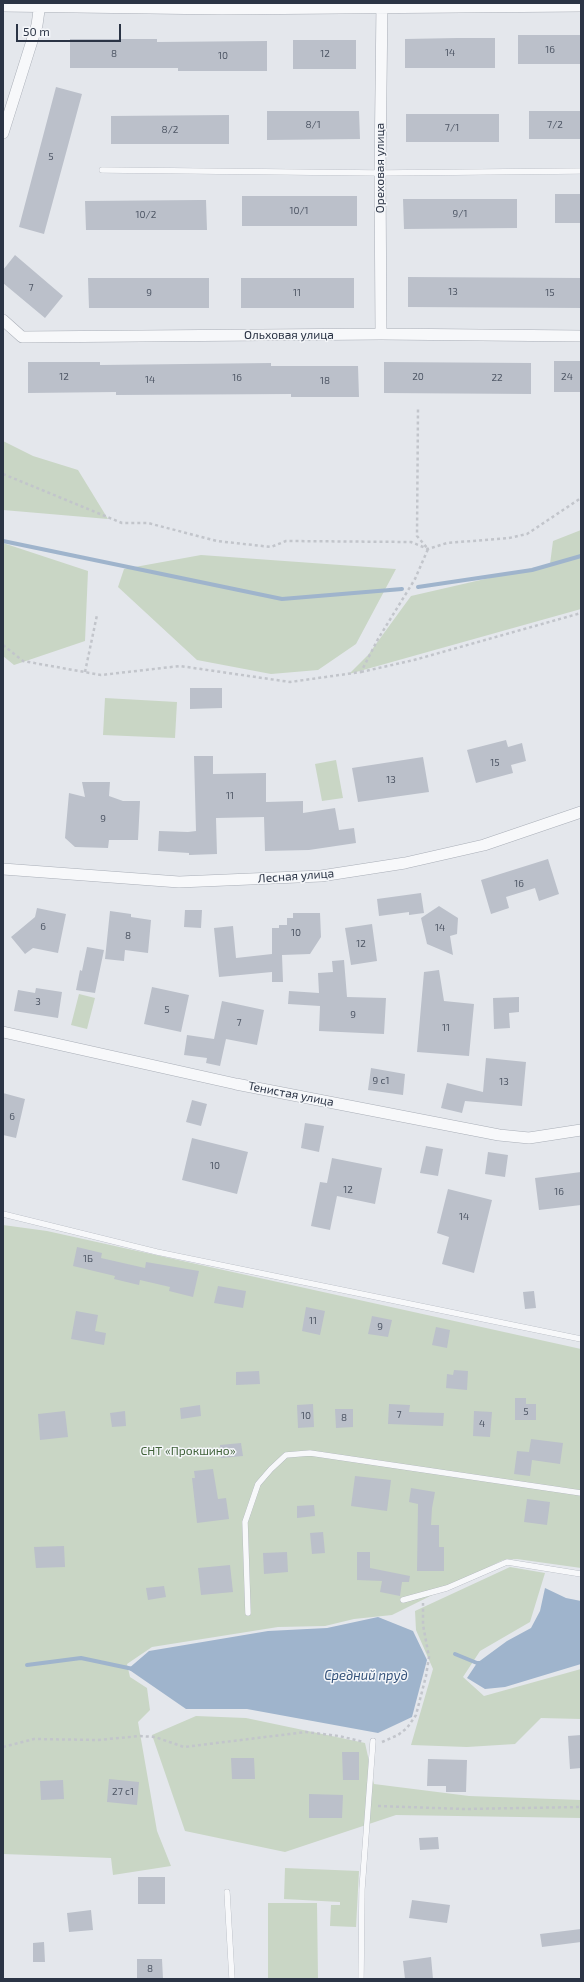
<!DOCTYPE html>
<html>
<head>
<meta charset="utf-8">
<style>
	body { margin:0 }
	#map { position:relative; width:584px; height:1982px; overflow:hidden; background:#e4e7ec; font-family:"Exo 2",sans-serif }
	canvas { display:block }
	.frame { position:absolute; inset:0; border:4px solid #2b3445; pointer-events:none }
	.scale { position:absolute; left:16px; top:24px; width:105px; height:18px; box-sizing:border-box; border:2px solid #2b3445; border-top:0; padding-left:5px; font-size:12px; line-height:14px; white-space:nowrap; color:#2b3445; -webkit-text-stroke:3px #f4f6f9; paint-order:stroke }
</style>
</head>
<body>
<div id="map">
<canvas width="584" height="1982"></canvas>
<div class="frame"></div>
<div class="scale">50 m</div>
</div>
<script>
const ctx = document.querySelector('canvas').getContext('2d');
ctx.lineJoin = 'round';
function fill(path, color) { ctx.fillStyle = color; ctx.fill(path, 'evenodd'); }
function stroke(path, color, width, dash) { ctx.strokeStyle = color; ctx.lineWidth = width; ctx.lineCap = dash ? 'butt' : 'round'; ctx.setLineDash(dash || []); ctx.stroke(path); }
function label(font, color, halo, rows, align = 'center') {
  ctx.font = font + ' "Exo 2",sans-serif'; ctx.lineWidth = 3; ctx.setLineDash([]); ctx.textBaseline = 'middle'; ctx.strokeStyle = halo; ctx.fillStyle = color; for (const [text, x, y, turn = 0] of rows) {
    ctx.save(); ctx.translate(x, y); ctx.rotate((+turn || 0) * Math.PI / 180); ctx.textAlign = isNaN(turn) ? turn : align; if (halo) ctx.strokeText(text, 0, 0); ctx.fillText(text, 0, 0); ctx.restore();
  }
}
fill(new Path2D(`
	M3,441L33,456L78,470L108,519L3,510Z
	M581,530V609L349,674L368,655L411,596L550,564L553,541Z
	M3,543L88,571L85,641L14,665L3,656Z
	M201,555L396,569L356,644L318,670L271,674L197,660L118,587L124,569Z
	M105,698L177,702L175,738L103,735Z
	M336,760L343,798L322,801L315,764Z
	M79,994L95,998L87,1029L71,1025Z
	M3,1225L47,1231L581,1349V1568L517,1559L503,1560L392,1615L354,1619L325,1626L278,1627L152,1647L127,1664L130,1677L147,1688L150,1710L138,1722L157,1831L171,1866L113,1875L111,1858L3,1854Z
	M510,1567L545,1573L530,1622L480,1651L463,1677L484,1696L581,1669V1719L541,1718L515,1744L467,1747L411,1745L433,1669L416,1630L415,1611Z
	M196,1716L246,1718L365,1743L374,1784L469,1796L581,1800V1818L396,1815L285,1852L185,1831L152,1735Z
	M285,1868L359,1871L356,1927L330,1926L331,1905H340V1902L284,1899Z
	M268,1903H317L318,1979H268Z`), '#c9d6c5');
fill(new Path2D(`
	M545,1588L566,1598L581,1601V1664L505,1687L485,1689L467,1678L477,1663L507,1641L531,1628L540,1611Z
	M378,1617L413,1631L427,1660L412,1717L378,1733L247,1709H186L128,1669L149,1651L268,1631L327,1628Z`), '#9fb4cc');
stroke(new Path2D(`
	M3,541L282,599L402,589
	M418,587L532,570L581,556
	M455,1654L477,1663H481
	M27,1665L81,1658L133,1669`), '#9fb4cc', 4);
fill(new Path2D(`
	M518,35H581V64H518Z
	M457,38H495V68H405V39Z
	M70,39H157V42L267,41V71H178V68H70Z
	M293,40H356V69H293Z
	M56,87L82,94L44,234L19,227Z
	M267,111H359L360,139L267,140Z
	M529,111H581V139H529Z
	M406,114H499V142H406Z
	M229,115V144H111V116Z
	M555,194H581V223H555Z
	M242,196H357V226H242Z
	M403,199H517V228L404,229Z
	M199,200H206L207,230H86L85,201Z
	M15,255L63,296L45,318L3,283V270Z
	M408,277L581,278V308L408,307Z
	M88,278H209V308H89Z
	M241,278H354V308H241Z
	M554,361H581V392H554Z
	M28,362H100V365L271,363V366H358L359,397H291V394L116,395V392L28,393Z
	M384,362L531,363V394L384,393Z
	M190,688H222V708L190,709Z
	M506,740L508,747L522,743L526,761L511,765L513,773L476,783L467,750Z
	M194,756H213V774L266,773V802L303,801V813L335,808L339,830L354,828L356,843L309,850L265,851L264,817L216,818L217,854L189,855V853L158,851L159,831L188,832L196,831Z
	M423,757L429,792L358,802L352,768Z
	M82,782H110L109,796L123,801H140L138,840H109L108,848L75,847L65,838L69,793L85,797Z
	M548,859L559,894L539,901L535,888L506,897L509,908L491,914L481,880Z
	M421,893L424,913L409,915V912L379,916L377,899Z
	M439,906L458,918L457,934L450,936L453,955L427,944L421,918Z
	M37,908L66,914L58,953L33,948L25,954L11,937L35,917Z
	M185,910H202L201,928L184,927Z
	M110,911L131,914V917L151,920L148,953L125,950L124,961L105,959Z
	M293,913H320L321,937L310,954L282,955L283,982H272V972L219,977L214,928L233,926L236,958L272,954V928H279V925H287V918H293Z
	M372,924L377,961L351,965L345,928Z
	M87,947L104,950L95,993L76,990L80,970L82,971Z
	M344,960L347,997L386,998L384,1034L319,1031L320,1006L288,1004L289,991L319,993L318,973L333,972L332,961Z
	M439,970L444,1001L474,1004L469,1056L417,1052L424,972Z
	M152,987L189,995L181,1032L144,1024Z
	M36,988L62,992L58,1018L14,1011L18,990L35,993Z
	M519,997V1012L509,1013L510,1028L494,1029L493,998Z
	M222,1001L264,1010L257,1045L226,1039L220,1066L206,1063L207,1058L184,1055L187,1035L214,1039Z
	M486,1058L526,1062L522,1106L465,1101L462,1113L441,1108L447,1083L483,1092Z
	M371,1068L405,1074L403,1095L368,1090Z
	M3,1093L25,1099L16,1138L3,1135Z
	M192,1100L207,1104L201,1126L186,1122Z
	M305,1123L324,1126L319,1152L301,1148Z
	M192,1138L248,1152L237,1194L182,1180Z
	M426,1146L443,1149L438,1176L420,1173Z
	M488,1152L508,1155L505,1177L485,1174Z
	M332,1158L382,1168L375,1204L337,1196L330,1230L311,1226L320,1182L327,1183Z
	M581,1172V1205L539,1210L535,1178Z
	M448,1189L492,1200L474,1273L442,1264L449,1237L437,1233Z
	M77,1247L102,1253L101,1258L145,1268L146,1262L199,1271L193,1297L169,1291L170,1287L140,1280L139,1285L114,1279L115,1276L73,1266Z
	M218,1286L246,1291L243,1308L214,1303Z
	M534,1291L536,1308L525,1309L523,1292Z
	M306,1307L325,1311L320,1335L302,1331Z
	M76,1311L98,1315L95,1331L106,1333L104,1345L71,1339Z
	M372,1316L392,1320L388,1337L368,1334Z
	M436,1327L450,1330L447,1348L432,1345Z
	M454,1370L468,1371L467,1390L446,1388L447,1374L453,1375Z
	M259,1371L260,1384L236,1385V1372Z
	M515,1398H526V1404H536V1420H515Z
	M313,1404L314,1427L298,1428L297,1405Z
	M389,1404L410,1405L409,1412L444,1413L443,1426L388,1424Z
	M200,1405L201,1416L181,1419L180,1408Z
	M335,1409H353V1427L336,1428Z
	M65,1411L68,1437L40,1440L38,1414Z
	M125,1411L126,1426L112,1427L110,1413Z
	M474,1411L492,1412L490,1437L473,1436Z
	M531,1439L563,1443L560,1464L532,1460L530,1476L514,1474L517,1451L529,1452Z
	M241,1443L243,1456L221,1458L220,1445Z
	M213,1469L218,1499L226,1498L229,1519L197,1523L192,1478H195L194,1471Z
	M355,1476L391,1480L387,1511L351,1506Z
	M411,1488L435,1492L432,1508L431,1525H439V1547H444V1571H417L418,1504L409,1502Z
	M527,1499L550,1502L547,1525L524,1522Z
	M314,1505L315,1516L297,1518V1506Z
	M323,1532L325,1553L312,1554L310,1533Z
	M64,1546L65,1567L36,1568L34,1547Z
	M287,1552L288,1572L264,1574L263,1553Z
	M357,1552H370V1568L410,1576L409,1582H402L400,1596L380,1592L382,1581L357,1580Z
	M230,1565L233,1592L201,1595L198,1568Z
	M164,1586L166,1597L148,1600L146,1588Z
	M581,1735V1768L570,1769L568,1736Z
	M342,1752H359V1780H343Z
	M231,1758H254L255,1779H232Z
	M428,1759L467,1760L466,1792H446V1786H427Z
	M109,1779L139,1782L137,1805L107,1802Z
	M63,1780L64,1799L41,1800L40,1781Z
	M309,1794L343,1795L342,1818H309Z
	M438,1837L439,1849L420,1850L419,1838Z
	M138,1877H165V1904H138Z
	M412,1900L450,1905L447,1923L409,1918Z
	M91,1910L93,1930L69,1932L67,1913Z
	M581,1929V1942L542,1947L540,1934Z
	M44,1942L45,1962H33V1943Z
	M431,1957L433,1979H405L403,1961Z
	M137,1959H162L163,1979H137Z`), '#bbc0ca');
const service = new Path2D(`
	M102,170L380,173L581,171
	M3,1214L157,1252L581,1339
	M403,1600L447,1588L507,1562L581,1574
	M248,1613L245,1522L258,1484L271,1469L286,1455L310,1453L581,1493
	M227,1892L232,1979
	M361,1979L362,1889L373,1741`);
const minor = new Path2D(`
	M3,6L222,9L581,6
	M3,133L37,25L40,3
	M3,320L22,337L381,334L581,336
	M381,334L380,173L382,3
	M3,869L179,882L321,876L405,863L484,845L581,812
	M3,1032L236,1084L499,1135L529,1138L581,1130`);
stroke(service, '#a9aeb7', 6);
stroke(minor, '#a9aeb7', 12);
stroke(new Path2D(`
	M3,474L122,523H148L217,541L271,547L286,541L411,542L428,549L447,543L509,538L527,534L581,498
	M3,645L23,661L101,675L180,666L290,682L361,672L378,639L415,579L428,549L417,536L418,409
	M85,672L97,615
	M361,672L414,660L581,613
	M382,1742L398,1735L407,1728L416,1715L426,1676L429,1657L423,1625V1603
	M3,1747L34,1739L98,1740L140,1736L155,1737L184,1747L306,1732L339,1736L364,1742
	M378,1806L464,1809L581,1807`), '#c2c5cb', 2.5, [3, 3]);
stroke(service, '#f7f8fa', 5.5);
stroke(minor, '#f7f8fa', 11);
label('10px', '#4f5766', null, [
	["16",550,50],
	["14",450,53],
	["8",114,54],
	["12",325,54],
	["10",223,56],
	["8/1",313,125],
	["7/2",555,125],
	["7/1",452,128],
	["8/2",170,130],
	["5",51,157],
	["10/1",299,211],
	["9/1",460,214],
	["10/2",146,215],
	["7",31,288],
	["13",453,292],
	["9",149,293],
	["11",297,293],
	["15",550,293],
	["12",64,377],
	["20",418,377],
	["24",567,377],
	["16",237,378],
	["22",497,378],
	["14",150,380],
	["18",325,381],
	["15",495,763],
	["13",391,780],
	["11",230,796],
	["9",103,819],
	["16",519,884],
	["6",43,927],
	["14",440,928],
	["10",296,933],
	["8",128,936],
	["12",361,944],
	["3",38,1002],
	["5",167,1010],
	["9",353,1015],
	["7",239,1023],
	["11",446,1028],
	["9 с1",381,1081],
	["13",504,1082],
	["6",12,1117],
	["10",215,1166],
	["12",348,1190],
	["16",559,1192],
	["14",464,1217],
	["1Б",88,1259],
	["11",313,1321],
	["9",380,1327],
	["5",526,1412],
	["7",399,1415],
	["10",306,1416],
	["8",344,1418],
	["4",482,1424],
	["27 с1",123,1792],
	["8",150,1969]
]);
label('12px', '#2b3445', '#f4f6f9', [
	["Ореховая улица",380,168,-90],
	["Ольховая улица",289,335],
	["Лесная улица",296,876,-4],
	["Тенистая улица",291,1094,11]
]);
label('12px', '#3f6138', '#f4f6f9', [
	["СНТ «Прокшино»",188,1451]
]);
label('italic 13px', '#34527a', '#f4f6f9', [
	["Средний пруд",366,1676]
]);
</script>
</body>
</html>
